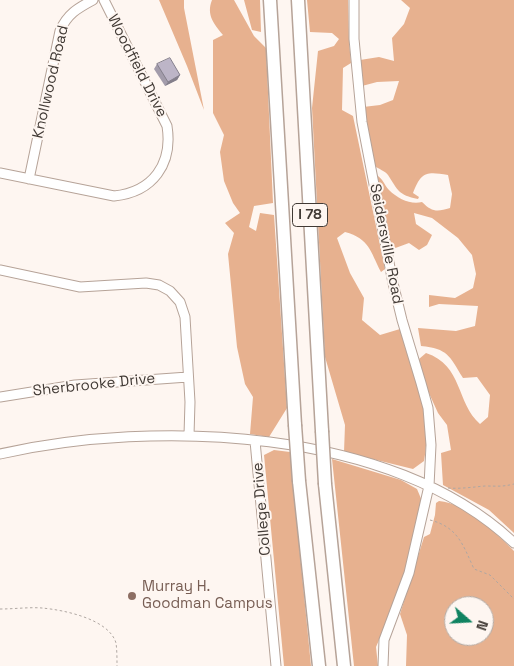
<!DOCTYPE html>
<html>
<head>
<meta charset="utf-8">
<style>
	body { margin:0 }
	#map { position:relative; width:514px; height:666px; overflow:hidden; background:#fef6f1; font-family:"Space Grotesk",sans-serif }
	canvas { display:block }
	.north { position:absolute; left:444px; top:596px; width:50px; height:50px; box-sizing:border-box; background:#fef6f1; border:1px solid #b2aba6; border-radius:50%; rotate:109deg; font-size:14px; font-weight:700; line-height:20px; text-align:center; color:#413a35 }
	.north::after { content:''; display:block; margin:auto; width:18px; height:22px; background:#108361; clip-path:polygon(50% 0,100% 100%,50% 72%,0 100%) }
</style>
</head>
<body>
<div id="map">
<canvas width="514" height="666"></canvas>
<div class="north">N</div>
</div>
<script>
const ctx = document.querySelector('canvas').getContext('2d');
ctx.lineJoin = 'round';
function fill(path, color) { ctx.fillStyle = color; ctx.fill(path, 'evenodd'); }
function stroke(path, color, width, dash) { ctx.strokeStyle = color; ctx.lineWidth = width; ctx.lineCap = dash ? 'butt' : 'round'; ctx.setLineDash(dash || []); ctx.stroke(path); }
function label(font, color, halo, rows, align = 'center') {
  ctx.font = font + ' "Space Grotesk",sans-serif'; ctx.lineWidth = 4; ctx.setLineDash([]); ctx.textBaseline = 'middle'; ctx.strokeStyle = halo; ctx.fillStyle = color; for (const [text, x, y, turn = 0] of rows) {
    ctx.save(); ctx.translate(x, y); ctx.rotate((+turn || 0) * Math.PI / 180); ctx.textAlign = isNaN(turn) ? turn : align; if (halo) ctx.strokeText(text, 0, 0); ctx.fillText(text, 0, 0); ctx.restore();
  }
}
fill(new Path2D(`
	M159,0H184V8L204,110L187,66Z
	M212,0H234L254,36L266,48L273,203L254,206L249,227L256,231L260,213L274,215L287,408L269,437L250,434L253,397L245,384L237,347L228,254L234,233L225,223L240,213L233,203L224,181L220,152L224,135L213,113V40L223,35C214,24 206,15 212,0Z
	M244,0H260L261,32L252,30Z
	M307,0H348L349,41L351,63L343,68L342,110L353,116L385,269L381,272C370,251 370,239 345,232L337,238L350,273L364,298L362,320L380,335L400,329C411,374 434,412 424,461L413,469L344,452L345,425L325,357L312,108L318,51L334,46L339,39L332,33L310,32Z
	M401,0H514V533L489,510L443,485L441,453L451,450L447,425L438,413L428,391L419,359L426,353C463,365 456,403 480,424L488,417L490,395L477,377L463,378C449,355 448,349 421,346L418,328L456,331L475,326L478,306L439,304L429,307V295L455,298L473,288L476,274L472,255L458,238L432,218L414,213L416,224L432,235L427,245L419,250L409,243L390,250L376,175C383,178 384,185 389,190C398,199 411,205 422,202C432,212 437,212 450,208L452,194L448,175C426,171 421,172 413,193L419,197L418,199C398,195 398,190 388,175C385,171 379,169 374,166L363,107L380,105L393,100L399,81L377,82L362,86L360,60L379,57L394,61L392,38L404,24L410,8Z
	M274,450L290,452L311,666H284L264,455Z
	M332,459L401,480L417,489L422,501L414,537L398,596L376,647L378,666H354Z
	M439,501C466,503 495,532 514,551V666H406L407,635L400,614L424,537L430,534L435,515L436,503ZM454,606H484V636H454Z`), '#e7b18f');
const minor = new Path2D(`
	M354,0V39L362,122L393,283L402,320L421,383L428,408L431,445L429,486L409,573L384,640L383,666
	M0,173L114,196C153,192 173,164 167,126L104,0
	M29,179L60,31C67,14 78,8 93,0
	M0,270L80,287L146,283L159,285L170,291L180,302L185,317L190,402L189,435
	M0,397L75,385L188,377
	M255,441L276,666
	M0,454C155,419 392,427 514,543`);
const highway = new Path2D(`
	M270,0L295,425
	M298,0L322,431
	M299,481L319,666
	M325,484L344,666`);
stroke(minor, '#b6a398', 11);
stroke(highway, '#b6a398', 15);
stroke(new Path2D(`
	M448,488C461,489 473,487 485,486C497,486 502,487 514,484
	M430,520C458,527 463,545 474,569L490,575L514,599
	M0,609C14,609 29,607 42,608C64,610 109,619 116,643C117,650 117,659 117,666`), '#afa7a2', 1, [2.5, 2.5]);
stroke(minor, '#fff', 9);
stroke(highway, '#fff', 12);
const highwayBridge = new Path2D(`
	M295,425L299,481
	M322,431L325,484`);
stroke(highwayBridge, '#b6a398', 15, []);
stroke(highwayBridge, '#fff', 12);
fill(new Path2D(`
	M157,64L180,75L177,80L165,86L154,69Z`), '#a39cab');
fill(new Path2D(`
	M180,75L177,80L165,86L168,82Z`), '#847f8b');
const building = new Path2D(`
	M170,58L180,75L168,82L157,64Z`);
fill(building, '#bdb5c7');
stroke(building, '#847f8b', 1);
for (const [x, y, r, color] of [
	[132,596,5,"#8d6e63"]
]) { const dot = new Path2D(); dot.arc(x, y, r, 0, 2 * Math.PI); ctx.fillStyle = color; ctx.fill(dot); stroke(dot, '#fef6f1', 2); }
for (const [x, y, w] of [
	[310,215,35]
]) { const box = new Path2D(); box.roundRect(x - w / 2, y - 11.5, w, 23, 4); ctx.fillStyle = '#fef6f1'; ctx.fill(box); stroke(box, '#413a35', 1); }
label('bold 14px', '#413a35', null, [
	["I 78",310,215]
]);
label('15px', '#413a35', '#fef6f1', [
	["Woodfield Drive",137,66,63],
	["Knollwood Road",51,82,-77],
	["Seidersville Road",386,244,79],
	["Sherbrooke Drive",94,385,-6],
	["College Drive",262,509,-95]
]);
label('15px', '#785e54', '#fef6f1', [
	["Murray H.",142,587],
	["Goodman Campus",142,604]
], 'left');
</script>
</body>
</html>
